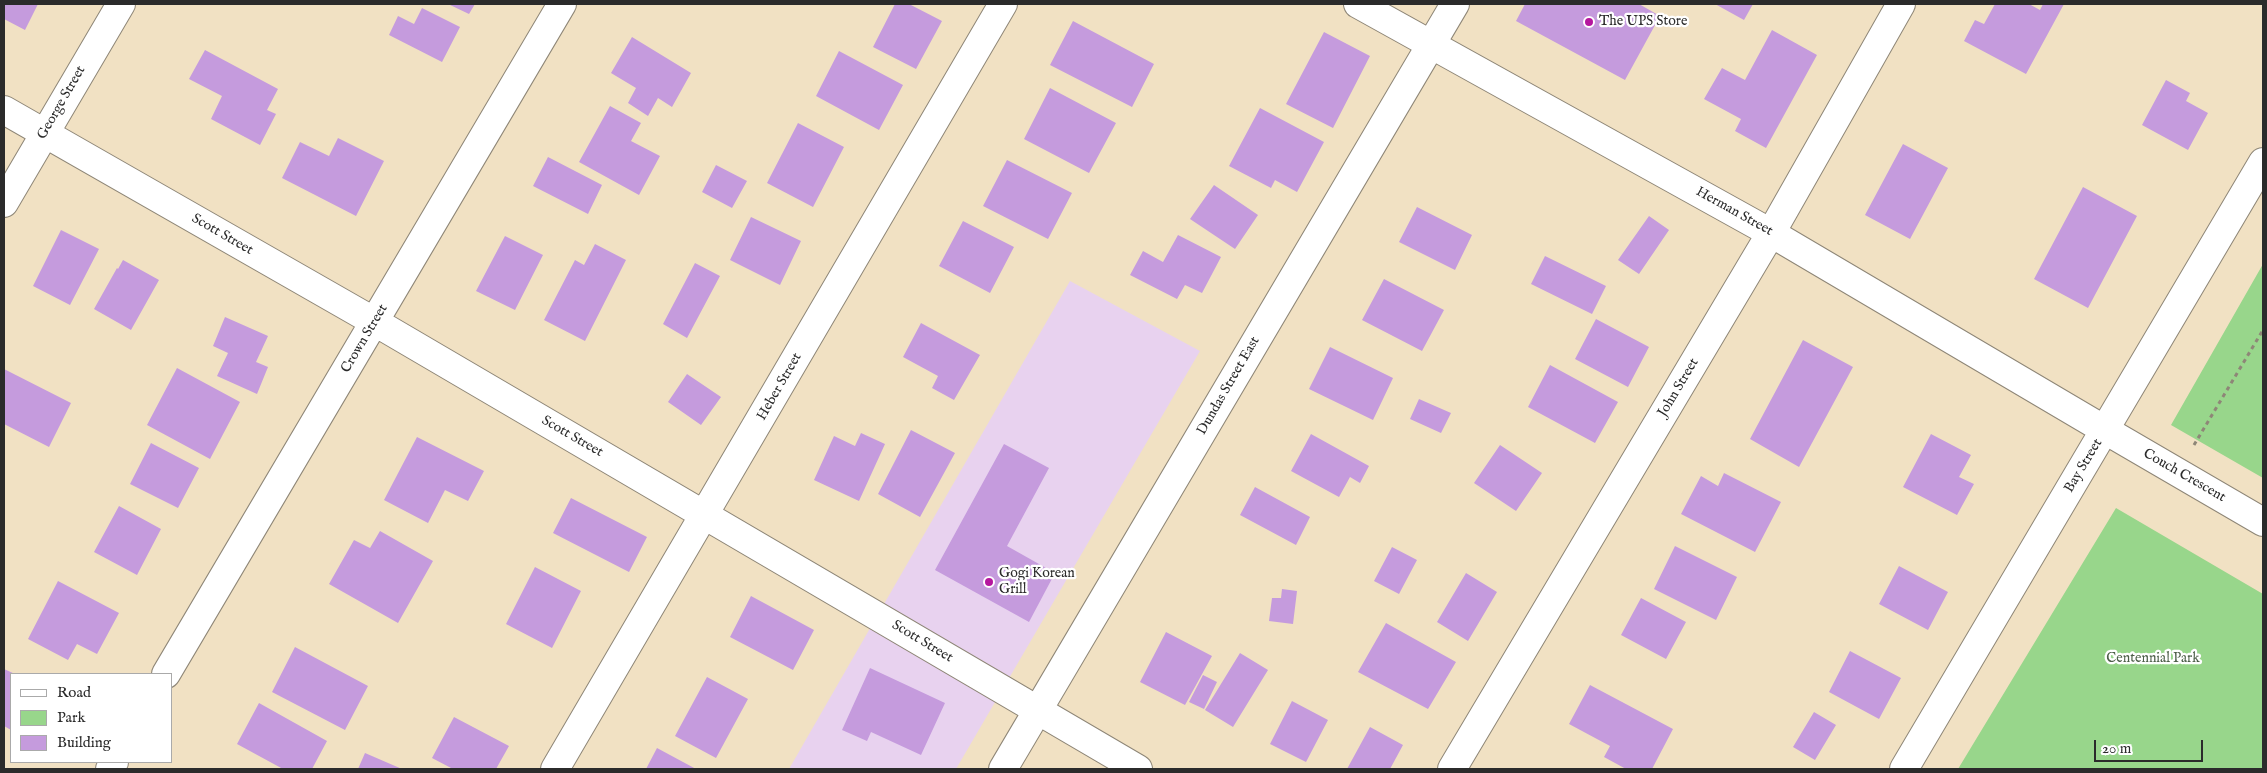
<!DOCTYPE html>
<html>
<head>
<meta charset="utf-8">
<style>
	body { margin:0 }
	#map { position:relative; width:2267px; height:773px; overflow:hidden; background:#f1e1c3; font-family:"IM FELL English",serif }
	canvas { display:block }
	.frame { position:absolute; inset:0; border:5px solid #2b2b2b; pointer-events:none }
	.legend { position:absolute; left:10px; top:673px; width:162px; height:90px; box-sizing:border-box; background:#fff; border:1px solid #aaa; margin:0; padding:6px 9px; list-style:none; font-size:15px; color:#2b2b2b }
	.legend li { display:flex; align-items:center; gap:10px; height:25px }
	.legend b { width:25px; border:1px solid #aaa }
	.scale { position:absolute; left:2094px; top:740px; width:109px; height:22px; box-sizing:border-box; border:2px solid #2b2b2b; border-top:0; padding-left:6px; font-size:15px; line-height:18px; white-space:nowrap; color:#2b2b2b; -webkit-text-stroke:4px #fff; paint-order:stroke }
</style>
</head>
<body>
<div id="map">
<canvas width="2267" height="773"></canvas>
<div class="frame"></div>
<ul class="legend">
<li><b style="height:6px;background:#fff"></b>Road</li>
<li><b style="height:14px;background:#98d68b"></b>Park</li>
<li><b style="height:14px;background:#c59bdd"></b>Building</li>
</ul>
<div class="scale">20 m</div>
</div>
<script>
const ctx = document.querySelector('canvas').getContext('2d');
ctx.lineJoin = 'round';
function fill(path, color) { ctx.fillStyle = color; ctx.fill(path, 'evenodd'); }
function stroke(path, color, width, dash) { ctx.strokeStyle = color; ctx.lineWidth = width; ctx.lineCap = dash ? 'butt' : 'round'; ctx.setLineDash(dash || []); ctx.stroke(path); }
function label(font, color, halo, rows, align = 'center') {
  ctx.font = font + ' "IM FELL English",serif'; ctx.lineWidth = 4.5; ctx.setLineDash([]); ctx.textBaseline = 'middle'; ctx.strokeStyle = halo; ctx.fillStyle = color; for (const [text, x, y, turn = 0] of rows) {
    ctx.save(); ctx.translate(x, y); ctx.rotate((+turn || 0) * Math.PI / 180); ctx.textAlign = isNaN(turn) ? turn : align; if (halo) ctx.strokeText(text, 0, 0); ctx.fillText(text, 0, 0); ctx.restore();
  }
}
fill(new Path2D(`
	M1070,281L1200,351L956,769H789Z`), '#e8d2ef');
fill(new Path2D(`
	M2263,264V478L2171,425Z
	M2116,508L2263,594V769H1958Z`), '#98d68b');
fill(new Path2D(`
	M4,4H38L25,30L4,19Z
	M448,4H475L469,14Z
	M895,4H909L942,21L916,69L873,47Z
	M1525,4H1639L1660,16L1625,80L1516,21Z
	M1715,4H1753L1744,20Z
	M1995,4H2029L2040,10L2043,4H2064L2026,74L1964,41L1975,20L1984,24Z
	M422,8L460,27L442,62L389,35L398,16L414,24Z
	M1073,21L1154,64L1132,107L1050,65Z
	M1772,30L1817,55L1766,148L1735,131L1741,119L1704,99L1722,68L1745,80Z
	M1324,32L1370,56L1333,128L1286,104Z
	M632,37L691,73L672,107L658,98L648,116L628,103L636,88L611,73Z
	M205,50L278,89L267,110L276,114L260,145L211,119L222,96L189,79Z
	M839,51L903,85L879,130L816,96Z
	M2166,80L2190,93L2186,101L2208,113L2188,150L2142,125Z
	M1050,88L1116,123L1089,173L1024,139Z
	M610,106L641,123L631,141L660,156L639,195L579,162Z
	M1260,108L1324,142L1297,192L1275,180L1271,188L1229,166Z
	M798,123L844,147L813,207L767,183Z
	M338,138L384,161L356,216L282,178L300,142L329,156Z
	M1903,144L1948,168L1910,239L1865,215Z
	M548,157L602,185L588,214L533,186Z
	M1007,160L1072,193L1048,239L983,206Z
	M716,165L747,181L732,208L702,192Z
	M1214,185L1258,215L1235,249L1190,219Z
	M2083,187L2137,216L2088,308L2034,279Z
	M1417,207L1472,235L1455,270L1399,242Z
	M1649,216L1669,230L1639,274L1618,260Z
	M751,217L801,241L780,285L730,260Z
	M963,221L1014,247L990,293L939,266Z
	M61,230L99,249L70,305L33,286Z
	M1178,235L1221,257L1202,293L1185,285L1177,299L1130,275L1143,251L1163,262Z
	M505,236L543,255L515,310L476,291Z
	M595,244L626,260L585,341L544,320L575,260L584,265Z
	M1545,256L1606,286L1592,314L1531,284Z
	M123,260L159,280L131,330L94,309L117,268L118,269Z
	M695,263L720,276L687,338L663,324Z
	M1384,279L1444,310L1422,351L1362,320Z
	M225,317L268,336L256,362L268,367L257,394L217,376L228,353L213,346Z
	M1596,319L1649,347L1628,387L1575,359Z
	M921,323L980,355L954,400L932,388L938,376L903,357Z
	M1803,340L1853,367L1799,467L1750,439Z
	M1330,347L1393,378L1373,420L1309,389Z
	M1550,365L1618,402L1595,443L1528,407Z
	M177,368L240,402L210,459L147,425Z
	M4,369L71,403L49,447L4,424Z
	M687,374L721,397L701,425L668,402Z
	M1419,399L1451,413L1441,433L1410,419Z
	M911,430L955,453L920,517L878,494Z
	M861,433L885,444L859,501L814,480L834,436L855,446Z
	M1311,434L1369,466L1360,483L1350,477L1339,497L1291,471Z
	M1931,434L1971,455L1959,477L1974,484L1957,515L1903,487Z
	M417,437L484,471L468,501L445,490L428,523L384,500Z
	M151,443L199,468L178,508L130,484Z
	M1004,444L1049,468L1007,546L1055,573L1029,622L935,570Z
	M1500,445L1542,473L1516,511L1474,483Z
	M1724,473L1781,502L1755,552L1681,514L1701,476L1718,486Z
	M1255,487L1310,517L1296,545L1240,515Z
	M571,498L647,537L629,572L553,533Z
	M119,506L161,529L137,575L94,552Z
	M380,531L433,561L398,623L329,584L354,540L370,548Z
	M1675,546L1737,577L1716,620L1654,589Z
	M1392,547L1417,560L1399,594L1374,581Z
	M1899,566L1948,592L1928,630L1879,604Z
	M535,567L581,591L552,648L506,624Z
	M1466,573L1497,592L1468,641L1437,622Z
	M58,581L119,613L97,654L77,644L68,660L28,639Z
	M1282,589L1297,591L1293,624L1269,621L1272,598H1281Z
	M751,596L814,630L793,670L730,637Z
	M1641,598L1686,622L1666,659L1621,635Z
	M1386,623L1456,662L1428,709L1358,672Z
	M1166,632L1212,656L1185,705L1140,682Z
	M295,647L368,686L345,730L272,692Z
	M1850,651L1901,678L1879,719L1829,692Z
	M1240,653L1268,670L1233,727L1205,710Z
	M870,668L945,703L921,755L871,732L867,741L842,730Z
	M4,669L15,674H11V730L4,726Z
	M1203,675L1217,682L1204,709L1189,702Z
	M707,677L748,699L716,758L675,736Z
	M1590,685L1673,729L1652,769H1626L1604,757L1610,746L1569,724Z
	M1292,701L1328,720L1306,762L1270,744Z
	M259,703L327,741L312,769H283L237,744Z
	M1814,712L1836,725L1815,760L1793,747Z
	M454,717L509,746L496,769H453L432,758Z
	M1370,727L1403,745L1390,769H1347Z
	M657,748L696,769H646Z
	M365,753L402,769H358Z`), '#c59bdd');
const street = new Path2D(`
	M4,110L375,322L1138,769
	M4,203L121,4
	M2105,430L2263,522
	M166,674L562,4
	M110,769L114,762
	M555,769L1003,4
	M1452,769L1771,233L1901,4`);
const secondary = new Path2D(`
	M1358,4L1771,233L2105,430
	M1904,769L2263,162`);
const primary = new Path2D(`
	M1003,769L1455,4`);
stroke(street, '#8e8677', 30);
stroke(secondary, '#8e8677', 30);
stroke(primary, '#8e8677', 30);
stroke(new Path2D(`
	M2194,445L2263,330`), '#8e8677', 3, [4, 4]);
stroke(street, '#fff', 28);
stroke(secondary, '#fff', 28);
stroke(primary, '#fff', 28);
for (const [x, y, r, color] of [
	[1589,22,5,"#b5179e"],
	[989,582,5,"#b5179e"]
]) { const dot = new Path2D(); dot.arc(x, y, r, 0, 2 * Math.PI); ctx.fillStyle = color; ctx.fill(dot); stroke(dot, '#fff', 2); }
label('14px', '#2b2b2b', '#fff', [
	["The UPS Store",1599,22],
	["Gogi Korean",999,574],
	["Grill",999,590]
], 'left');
label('14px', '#2b2b2b', '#fff', [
	["George Street",62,103,-60],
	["Herman Street",1734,212,29],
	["Scott Street",222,235,30],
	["Crown Street",365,339,-59],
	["Dundas Street East",1229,386,-60],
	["Heber Street",780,387,-60],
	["John Street",1679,388,-59],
	["Scott Street",572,437,30],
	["Bay Street",2084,466,-59],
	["Couch Crescent",2184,476,30],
	["Scott Street",922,642,31]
]);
label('14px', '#4c5e48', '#fff', [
	["Centennial Park",2153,659]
]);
</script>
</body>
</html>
